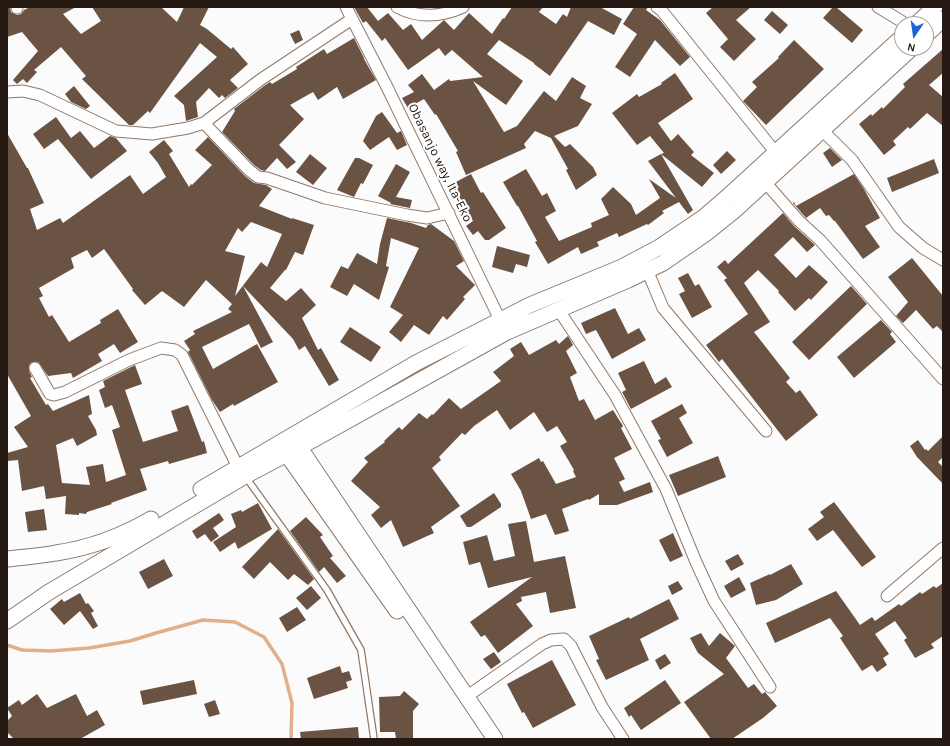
<!DOCTYPE html>
<html>
<head>
<meta charset="utf-8">
<style>
	body { margin:0 }
	#map { position:relative; width:950px; height:746px; overflow:hidden; background:#fbfbfb; font-family:Karla,sans-serif }
	canvas { display:block }
	.frame { position:absolute; inset:0; border:8px solid #241a13; pointer-events:none }
	.north { position:absolute; left:894px; top:16px; width:40px; height:40px; box-sizing:border-box; background:#fff; border:1px solid #a7a3a1; border-radius:50%; rotate:193deg; font-size:11px; font-weight:700; line-height:16px; text-align:center; color:#241a13 }
	.north::after { content:''; display:block; margin:auto; width:14px; height:18px; background:#1f64d0; clip-path:polygon(50% 0,100% 100%,50% 72%,0 100%) }
</style>
</head>
<body>
<div id="map">
<canvas width="950" height="746"></canvas>
<div class="frame"></div>
<div class="north">N</div>
</div>
<script>
const ctx = document.querySelector('canvas').getContext('2d');
ctx.lineJoin = 'round';
function stroke(path, color, width, dash) { ctx.strokeStyle = color; ctx.lineWidth = width; ctx.lineCap = dash ? 'butt' : 'round'; ctx.setLineDash(dash || []); ctx.stroke(path); }
function fill(path, color) { ctx.fillStyle = color; ctx.fill(path, 'evenodd'); }
function label(font, color, halo, rows, align = 'center') {
  ctx.font = font + ' Karla,sans-serif'; ctx.lineWidth = 4; ctx.setLineDash([]); ctx.textBaseline = 'middle'; ctx.strokeStyle = halo; ctx.fillStyle = color; for (const [text, x, y, turn = 0] of rows) {
    ctx.save(); ctx.translate(x, y); ctx.rotate((+turn || 0) * Math.PI / 180); ctx.textAlign = isNaN(turn) ? turn : align; if (halo) ctx.strokeText(text, 0, 0); ctx.fillText(text, 0, 0); ctx.restore();
  }
}
stroke(new Path2D(`
	M7,645L22,650L51,651L89,648L130,641L156,633L203,620L235,622L264,637L282,664L292,703L291,739`), '#e2af8b', 3.5);
fill(new Path2D(`
	M7,7H10L11,12L17,15L21,14L24,10L30,7H76L63,14L81,34L101,21L92,7H161L177,22L184,7H209L200,25L207,29L231,49L233,47L248,64L230,80L238,88L225,98L222,95L219,98L209,88L196,102L198,117L186,121L184,105L174,96L217,57L200,43L150,113L148,111L133,125H129L82,79L86,76L61,47L34,70L37,72L27,83L23,79L17,84L13,80L38,51L22,32L7,37Z
	M354,7H367L378,21L388,13L403,30L411,24L422,40L444,20L454,30L469,13L492,34L503,18L504,19L512,7H543L539,12L556,24L563,14L567,17L571,7H600L622,19L614,35L588,21L550,76L534,64V63L499,40L487,54L523,81L506,105L473,81L504,132L517,126L544,91L556,101L572,77L586,86L580,98L592,104L578,126L554,136L565,147L570,144L593,167L597,175L576,190L566,170L568,169L551,138L535,131L524,144L526,148L466,175L456,152L458,151L436,114L435,115L424,99L408,108L402,98L414,92L408,85L422,74L434,90L449,79L450,81L483,77L452,50L445,56L439,48L408,70L385,38L382,41L366,21L363,23Z
	M634,7H648L646,10L660,20L690,57L680,66L655,40L630,77L615,67L637,34L623,24Z
	M713,7H751L736,20L756,39L734,61L720,47L728,39L706,13Z
	M833,7H836L863,30L852,43L823,18Z
	M772,11L788,25L780,34L764,20Z
	M299,30L303,40L295,44L290,34Z
	M354,38L364,58V59L376,80L343,99L337,87L318,100L313,92L290,105L304,119L279,145L296,162L287,169L277,158L265,171L261,170L254,165L222,132L235,111L234,109L264,86L270,82L272,84L297,69L296,67L324,49L327,54Z
	M794,40L824,69L766,125L743,101L757,87L752,82L779,58L778,57Z
	M943,49V73L929,85L943,97V126L927,113L910,129L908,127L893,141L896,145L884,155L859,124L871,114L872,116L882,107L883,109L905,87L903,84Z
	M675,73L693,99L658,123L671,141L678,134L694,152L691,155L714,173L702,187L661,154L664,153L650,136L637,145L612,113L637,94L639,97L662,84L661,83Z
	M74,86L90,106L86,109L71,102L65,94Z
	M382,112L397,133L401,131L407,145L397,150L389,137L370,150L363,141L376,116Z
	M56,117L71,138L80,131L94,148L110,136L116,138L127,151L91,179L58,139L44,149L33,134Z
	M7,133L27,168H28L44,203L30,209L37,230L60,218L63,223L130,175L143,194L166,177L158,163L149,152L164,140L173,151L169,154L189,187L191,184L192,185L212,165L195,150L208,137L245,176L254,183L266,185L272,189L259,206L292,219V218L314,225L303,255L295,252L286,270H285L270,288L286,301L301,288L316,305L302,318L318,350L321,348L339,380L329,386L305,346L299,350L293,339L243,286L273,342L261,348L249,324L202,347L213,369L257,344L278,382L234,406L233,404L220,412L212,400L188,352L190,350L184,341L195,334L193,331L232,312L228,309L232,304L206,280L184,307L162,291L145,305L132,290L133,289L104,249L92,258L87,250L71,258L74,268L39,288L43,296L39,298L49,317L52,315L69,342L101,323L100,320L118,309L138,342L120,353L114,344L98,354L102,361L73,378L71,373L48,376L38,362H32L29,365V371L32,377L30,378L46,405L48,404L53,411L89,395L92,414L88,416L96,430L97,435L77,446L73,438L56,445L62,483L90,485L86,467L103,464L106,482L126,475L112,430L120,427L112,405L105,408L99,390L105,387L103,381L135,365L142,384L125,390L143,442L178,431L171,411L188,405L202,442L204,441L207,453L169,464L168,461L140,469L147,490L111,503L112,504L87,512L86,514L79,513V515L65,514L66,496L46,499L44,486L22,491L18,460L7,461V453L28,447L14,427L31,416L7,374ZM251,222L282,234L267,267L261,262L235,296L245,256L225,251L238,228L242,232Z
	M830,148L842,160L832,167L823,153Z
	M727,151L736,160L721,174L713,165Z
	M310,154L327,168L313,185L296,172Z
	M661,154L693,210L688,214L679,202L662,211L664,213L648,225L647,224L619,237L617,233L597,242L599,246L581,254L578,247L548,264L535,242L537,241L518,206H517L503,182L526,169L542,196L547,193L556,211L545,217L559,241L592,227L591,223L609,215L601,199L613,187L631,204L636,215L660,198L649,179L676,198L648,161Z
	M355,158H359L373,165L363,184L361,183L354,197L337,190Z
	M934,159L939,173L892,192L887,178Z
	M396,164L410,172L396,197L412,200L410,208L390,204L391,203L378,196Z
	M471,174L481,193L483,192L506,228L489,240H485L478,231L473,235L466,226L473,221L452,184Z
	M854,174L864,189L880,218L865,226L880,247L863,259L835,221H834L829,215L826,216L820,208L806,218L793,203L794,202L796,206Z
	M783,213L794,226L815,245L807,252L793,237L774,255L796,278L809,265L828,282L811,300L809,298L795,311L778,292L779,291L758,270L744,283L770,322L754,332L790,378L786,382L796,393L800,390L818,415L786,441L722,359L719,362L706,345L748,314L724,280L727,278L717,267L725,260L728,264Z
	M387,218L411,223L426,228L428,225L431,224L454,241L464,261L456,266L475,285L463,297L465,299L447,320L443,316L429,335L414,325L401,342L389,332L403,315L390,307L419,248L391,238L386,266L389,267L379,300L354,284L347,296L330,287L341,266L348,269L357,253L377,264L380,244Z
	M497,246L530,255L527,267L516,264L513,273L492,267Z
	M912,258L943,296V332L937,326L933,329L916,310L903,323L896,316L908,302L888,277Z
	M688,273L695,286L699,284L712,307L692,318L679,294L685,291L678,278Z
	M851,286L867,304L809,360L792,342Z
	M615,308L628,334L639,328L646,340L612,359L596,330L586,334L581,323Z
	M881,320L892,332L890,334L896,342L854,378L837,357Z
	M350,327L381,347L371,362L340,342Z
	M568,336L573,345L566,351L577,373L570,377L579,401L584,399L595,420L613,410L623,426L621,428L632,449L614,458L625,479L619,482L624,492L650,482L653,492L617,505H599V494L589,500L588,499L562,509L569,531L555,535L546,514L531,519L521,491L511,474L539,458L541,462L543,461L556,484L576,477L573,471L574,470L560,446L567,442L557,426L547,432L534,412L510,430L497,410L474,426L465,435L462,433L439,457L441,460L432,468L460,506L431,527L434,533L403,547L391,520L381,528L371,515L380,507L351,481L368,462L364,458L385,442L384,441L399,427L402,430L419,413L427,419L432,414L433,415L449,398L461,409L501,381L493,372L514,356L510,349L521,342L529,355L556,340L559,344Z
	M644,361L655,384L666,377L672,387L631,409L622,392L626,390L618,373Z
	M682,404L687,413L679,418L693,443L667,457L658,440L661,439L651,421Z
	M943,436V457L938,462L943,467V484L917,457L910,446L918,440L925,450L926,449L928,451Z
	M718,456L726,477L678,496L669,475Z
	M494,493L501,504V507L471,527H467L460,516Z
	M834,502L876,557L862,567L833,530L817,541L808,529L824,517L820,512Z
	M258,503L272,529L238,549L235,542L220,552L213,542L236,527L231,514L241,510L242,512Z
	M44,509L47,530L28,532L25,512Z
	M219,513L224,520L213,528L219,536L211,542L205,534L197,539L192,531Z
	M306,517L323,535L320,537L333,556L330,558L346,576L337,583L324,567L319,572L290,531Z
	M526,521L534,562L565,556L576,608L550,613L546,592L521,597L522,601L516,604L533,626L498,653L485,635L481,637L470,622L532,577L488,588L480,562L469,565L463,542L487,535L494,561L515,556L508,524Z
	M278,529L314,579L308,585L294,574L288,580L270,562L254,579L242,567Z
	M673,533L683,556L670,562L659,540Z
	M738,554L744,564L731,571L725,561Z
	M164,559L173,576L148,589L139,572Z
	M791,564L803,584L776,600L756,605L750,583L770,574V575Z
	M739,577L746,590L731,598L724,586Z
	M678,581L683,589L672,595L668,586Z
	M943,583V636L931,644L934,648L915,658L904,640L907,638L895,621L875,634L889,654L883,658L887,665L877,672L872,665L862,671L840,638L843,636L830,618L775,643L766,623L836,591L860,625L872,617L875,621L899,604L901,606L920,592L922,594L934,586L936,588Z
	M311,586L321,598L307,610L296,598Z
	M80,593L86,604L88,603L94,611L91,613L98,626L93,629L80,611L64,625L50,609L62,599L64,602Z
	M669,599L679,619L640,639L649,660L606,680L596,660L599,659L589,636L629,617L630,619Z
	M297,607L306,620L287,632L279,618Z
	M701,633L709,646L720,633L735,646L726,658L748,688L754,684L762,694L765,692L777,706L763,718L732,739H711L684,702L724,674L698,653L690,638Z
	M494,652L501,662L491,669L483,659Z
	M665,654L671,663L660,670L655,660Z
	M552,660L576,705L533,728L524,712L522,713L507,684Z
	M340,666L342,673L349,671L352,680L346,682L348,688L314,699L307,678Z
	M194,680L197,694L143,705L140,691Z
	M665,680L681,703L641,730L631,715L629,717L624,708Z
	M404,691L419,704L413,711V739H396L395,732H380L379,697L400,696Z
	M37,694L47,708L76,694L87,716L97,710L105,725L80,739H14L7,732V721L12,716L7,708L19,700L22,705Z
	M215,700L220,714L209,717L204,704Z
	M358,727L359,739H301L300,732Z`), '#6b5343');
const lane = new Path2D(`
	M245,476L327,590L361,650L374,739`);
const street = new Path2D(`
	M17,7V8
	M346,7L387,87L503,326
	M397,7C420,19 441,17 463,7
	M657,7L662,11L776,153
	M878,7L906,24
	M7,92L23,91L40,95L116,131L152,134L188,128L204,123L260,80L352,19
	M204,123L249,170L258,177L267,178L325,198L407,215L427,218L449,213
	M822,130L852,160L899,227L923,248L943,260
	M765,182L799,221L820,240L943,379
	M647,270L663,308L766,431
	M558,309L615,395L666,489L696,562L714,601L770,687
	M35,368L50,394L54,395L65,392L129,360L161,348L175,350L182,355L238,467
	M887,596L943,548
	M466,697L542,644L551,640L564,639L571,646L602,707L623,739`);
const secondary = new Path2D(`
	M916,24L935,7
	M926,35L943,19
	M294,439L495,739
	M281,446L397,611
	M201,489L416,363L530,305L622,267L658,248L704,217L726,198L902,37
	M7,559C23,557 40,556 56,553C89,548 122,536 151,519
	M7,621L49,592L245,476L300,447L507,332L628,280L663,263L708,232L734,211L912,48`);
stroke(lane, '#917866', 8);
stroke(street, '#917866', 13);
stroke(secondary, '#917866', 17);
stroke(lane, '#fff', 5.5);
stroke(street, '#fff', 11);
stroke(secondary, '#fff', 15);
label('13px', '#241a13', '#fff', [
	["Obasanjo way, Ita-Eko",440,163,64]
]);
</script>
</body>
</html>
